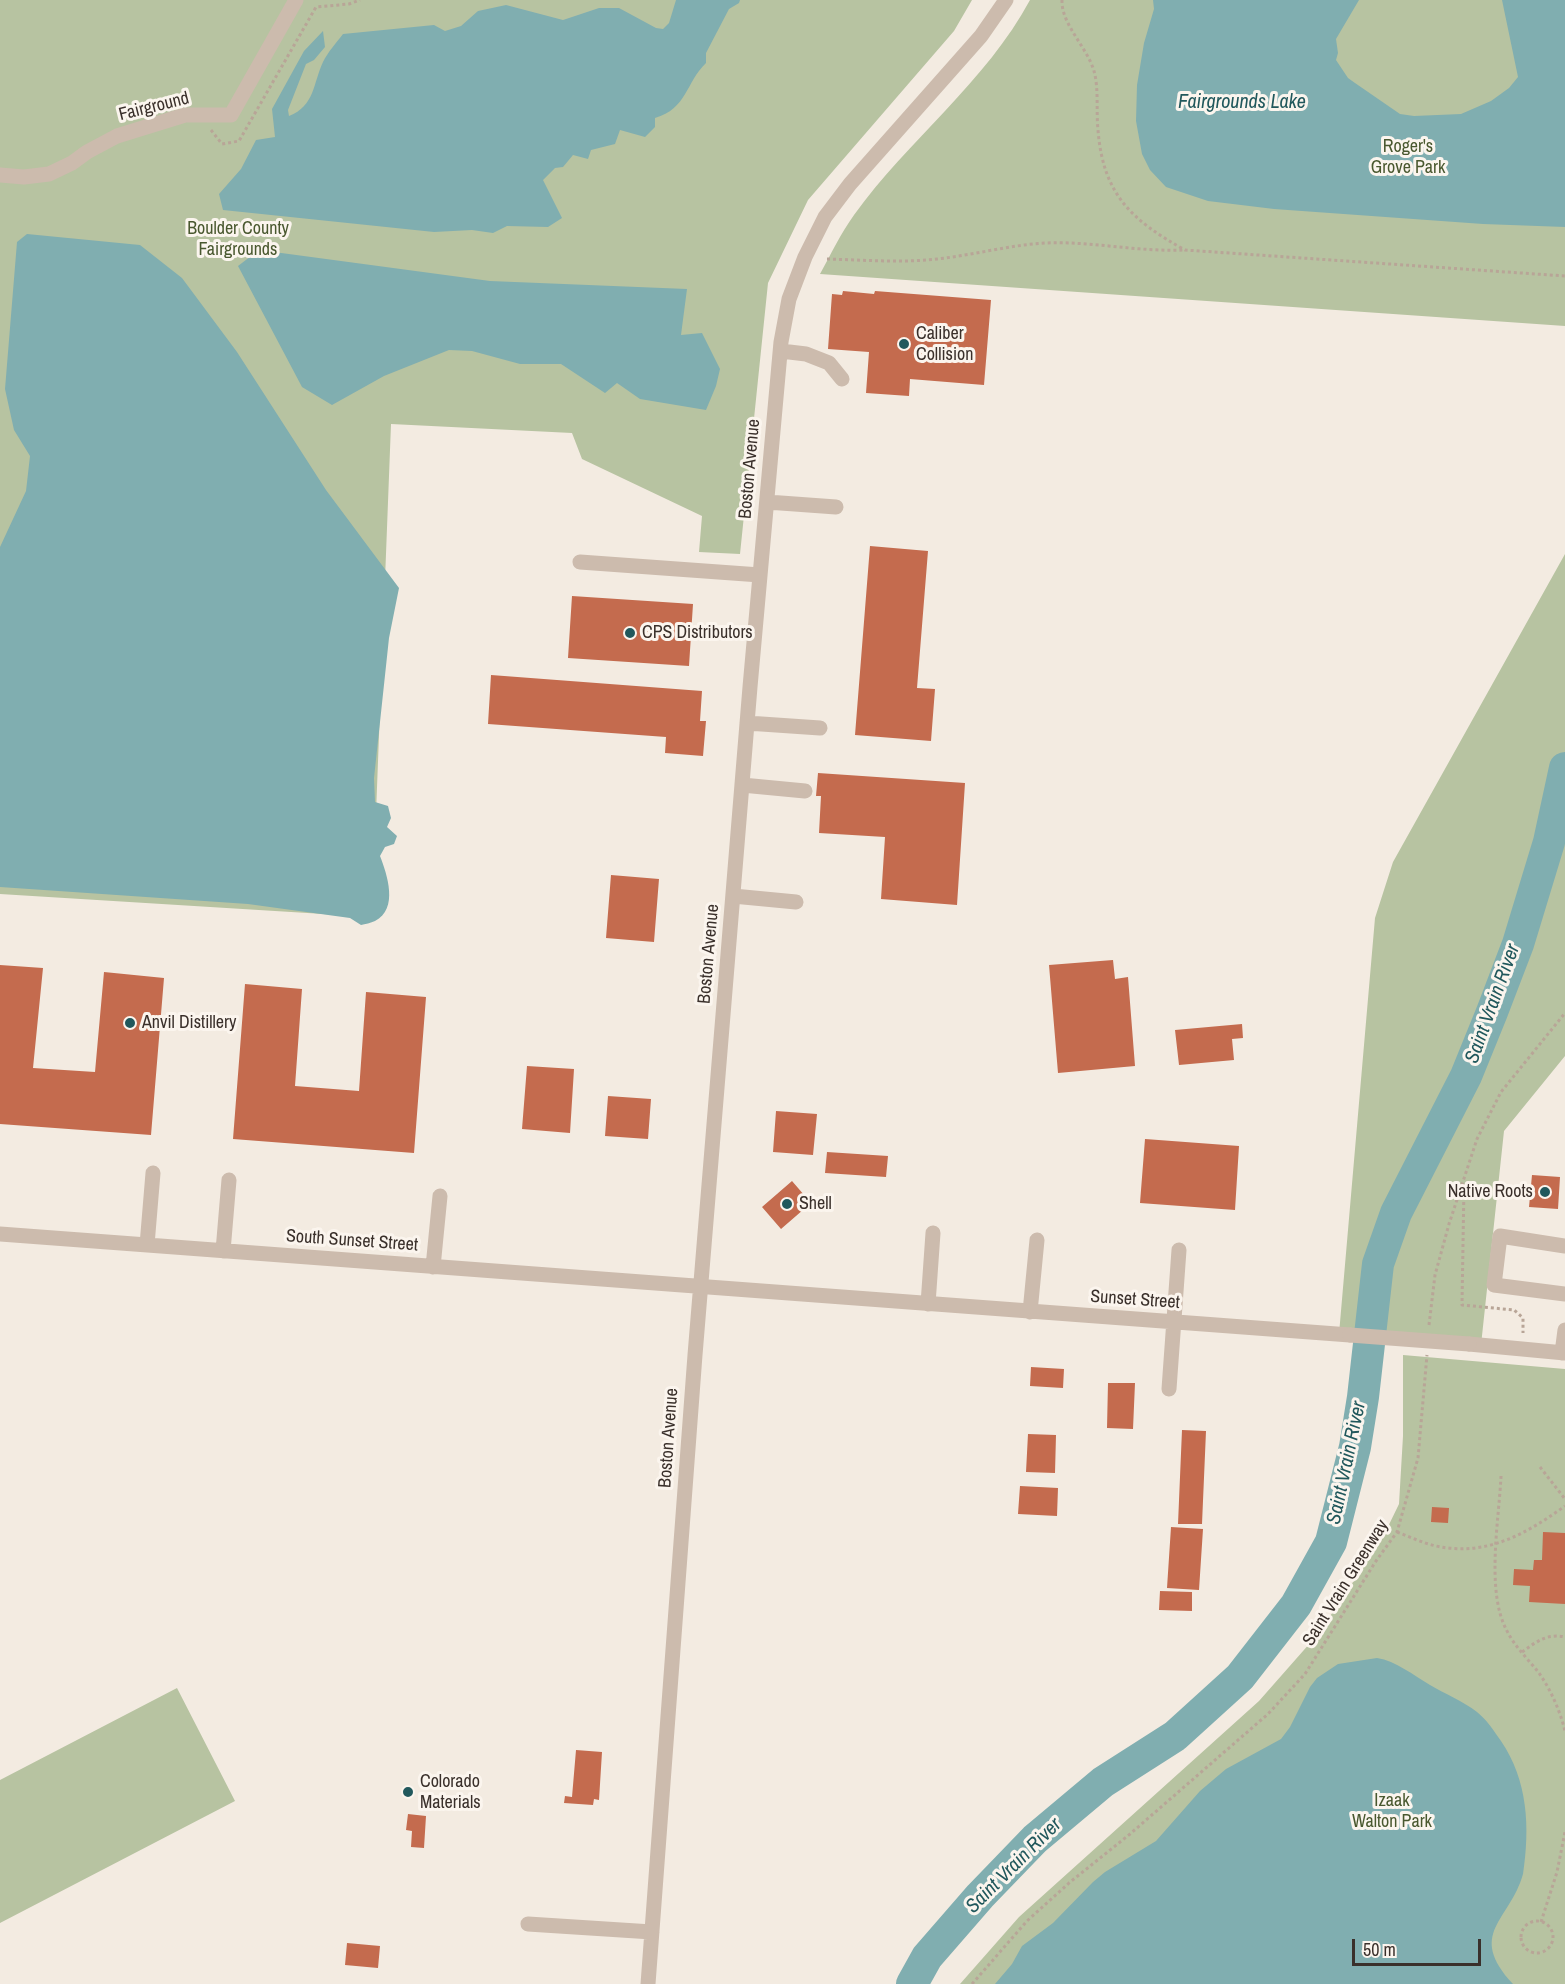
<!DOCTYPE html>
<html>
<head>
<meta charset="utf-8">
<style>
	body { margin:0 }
	#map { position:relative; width:1565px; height:1984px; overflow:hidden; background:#f3ebe1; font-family:"Archivo Narrow",sans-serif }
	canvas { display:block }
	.scale { position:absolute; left:1352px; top:1939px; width:129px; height:27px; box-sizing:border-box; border:3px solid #3a302b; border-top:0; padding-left:8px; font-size:18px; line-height:21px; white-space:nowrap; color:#3a302b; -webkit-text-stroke:4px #fbf5ee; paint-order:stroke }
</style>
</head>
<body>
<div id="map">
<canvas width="1565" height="1984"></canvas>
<div class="scale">50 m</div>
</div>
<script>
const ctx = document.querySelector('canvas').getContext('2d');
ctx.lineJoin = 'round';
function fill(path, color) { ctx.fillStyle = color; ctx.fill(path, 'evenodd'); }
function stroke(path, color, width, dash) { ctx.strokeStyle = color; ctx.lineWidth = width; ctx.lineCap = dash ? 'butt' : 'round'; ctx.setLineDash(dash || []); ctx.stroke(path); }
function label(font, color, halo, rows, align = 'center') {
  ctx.font = font + ' "Archivo Narrow",sans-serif'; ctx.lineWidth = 6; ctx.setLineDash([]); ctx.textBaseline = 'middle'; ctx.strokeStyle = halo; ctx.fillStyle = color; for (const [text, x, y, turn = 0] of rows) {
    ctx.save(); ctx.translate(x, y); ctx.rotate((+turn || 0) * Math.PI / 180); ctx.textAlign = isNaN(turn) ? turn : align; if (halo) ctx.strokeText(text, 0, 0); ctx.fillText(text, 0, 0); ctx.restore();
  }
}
fill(new Path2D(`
	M0,0H972L954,31L808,200L768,283L740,554L699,552L702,516L582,459L572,433L391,424L372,917L0,894Z
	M1030,0H1565V326L820,274C831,254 841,233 854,215C908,140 986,82 1030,0Z
	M1565,554V1056L1504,1131L1481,1345L1339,1334L1375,918L1393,862Z
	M1403,1355L1565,1369V1984H960L1019,1917L1259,1701L1318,1634L1382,1539L1399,1504L1403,1436Z
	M177,1688L235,1801L0,1923V1780Z`), '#b7c3a1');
fill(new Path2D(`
	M676,0H740L739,3L729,9L706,53V63C686,82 687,109 655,118V127L645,137L620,130L615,144L591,150L588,159L573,155L563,167L555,168L543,180L562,218L548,227L507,226L493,233L472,230L434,232L223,210L219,194L241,169L256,140L275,137L272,109L304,51L323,31L325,47L314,60L306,64L288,110L289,116C315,106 313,83 323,62C328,52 336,43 343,34L434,25L445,31L461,26L478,11L506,5L563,20L599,8H619L656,28L663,29L669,23Z
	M1153,0H1359L1336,39L1338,53L1336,60L1348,78L1355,83L1400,114L1414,116L1461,114L1491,101L1509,88L1518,77L1502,0H1565V227L1483,224L1274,209L1208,201L1166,187L1150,170L1142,154L1136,121L1137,85L1144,43L1154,9Z
	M27,234L140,245L182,278L237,352L326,490L399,588L389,638L374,778L375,802L388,806L391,818L387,827L397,836L394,844L385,847L380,856C387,874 399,909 375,921C371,923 365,924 361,925L350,918L248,904L0,887V547L26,491L30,456L14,430L5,389L17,242Z
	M259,250L490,281L687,289L681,335L702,333L720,369L716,386L706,410L640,399L617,383L605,393L561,364H520L472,351L449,350L384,376L332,405L302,387L238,266Z
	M1377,1658C1396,1661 1413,1675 1430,1685C1445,1694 1463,1701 1477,1712C1487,1720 1494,1731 1501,1741C1528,1781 1530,1827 1523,1874C1510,1921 1466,1933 1513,1984H995L1012,1964L1022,1946L1053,1923L1093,1882L1105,1872L1156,1841L1200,1791L1226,1769L1281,1739L1290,1727L1310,1687L1317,1678L1338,1664Z`), '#80aeb0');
stroke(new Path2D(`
	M912,1984L927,1957L980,1896L1035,1839L1103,1782L1175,1736L1240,1677L1296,1605L1331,1542L1355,1447L1363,1397L1378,1264L1396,1213L1466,1076L1492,1012L1518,944L1549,842L1565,768`), '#80aeb0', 32);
fill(new Path2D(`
	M843,291L874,294L875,291L991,300L984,385L910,379L909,396L866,393L869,352L828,349L832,294L842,295Z
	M870,546L928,551L917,688L935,689L931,741L855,735Z
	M572,596L693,604L689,666L568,658Z
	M491,675L702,691L700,721H706L703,756L665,753L666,737L488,724Z
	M818,773L965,783L957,905L881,899L885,837L819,833L821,796H816Z
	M611,875L659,879L654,942L606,938Z
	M1113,960L1115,979L1128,977L1135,1066L1058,1073L1049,965Z
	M0,965L43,968L33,1068L95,1072L104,972L164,978L151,1135L0,1124Z
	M245,984L302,989L295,1086L359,1091L366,992L426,997L414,1153L233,1139Z
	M1242,1024L1243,1038L1232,1039L1234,1060L1179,1065L1175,1030Z
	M527,1066L574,1069L570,1133L522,1129Z
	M608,1096L651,1099L648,1139L605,1136Z
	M776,1111L817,1114L813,1155L773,1152Z
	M1145,1139L1239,1146L1235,1210L1140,1203Z
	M827,1152L888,1156L886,1177L825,1173Z
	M1532,1175L1560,1177L1558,1209L1529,1207Z
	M792,1181L811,1203L781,1229L762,1207Z
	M1031,1367L1064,1369L1063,1388L1030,1386Z
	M1108,1383H1135L1133,1429L1107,1428Z
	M1182,1430L1206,1431L1202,1524H1178Z
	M1028,1434L1056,1435L1055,1473L1026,1472Z
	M1020,1486L1058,1488L1057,1516L1018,1514Z
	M1432,1507L1449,1508L1448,1523L1431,1522Z
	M1171,1527L1203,1529L1199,1590L1167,1588Z
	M1543,1532L1565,1533V1604L1529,1602L1530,1586L1513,1585L1514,1569L1533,1570L1534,1560H1542Z
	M1160,1591L1192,1592V1611L1159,1610Z
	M576,1750L602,1752L599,1800L594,1799L593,1805L564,1803L565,1796L572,1797Z
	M408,1814L426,1816L424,1848L411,1847L412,1831L406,1830Z
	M347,1943L380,1946L378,1968L345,1965Z`), '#c46b4e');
stroke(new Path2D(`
	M1062,0C1061,24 1087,47 1094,71C1099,89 1096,111 1098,130C1103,194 1131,220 1185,250L1565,276
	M211,130L222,144L239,141L316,7L349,4L360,0
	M827,259C864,260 901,263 937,259C974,255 1009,245 1046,243C1091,241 1137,252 1183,250
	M1464,1184L1462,1305L1514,1310L1523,1318V1333
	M1429,1325L1435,1275L1449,1224L1477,1139L1501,1092L1565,1013
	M1540,1467L1565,1499
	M1501,1476C1499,1520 1486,1590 1506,1629C1514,1646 1528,1659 1539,1673C1551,1690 1560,1711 1565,1731
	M1397,1532C1410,1537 1423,1543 1436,1546C1486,1557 1526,1534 1565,1506
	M1522,1652C1536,1642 1547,1633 1565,1637
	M1521 1937a16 16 0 1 1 32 0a16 16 0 1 1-32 0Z
	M1541,1922L1557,1872L1565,1832
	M972,1984L1027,1921L1069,1883L1130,1834L1268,1714L1305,1674L1376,1561L1397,1532L1418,1458L1427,1355`), '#b8a597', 3, [3, 3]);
stroke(new Path2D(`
	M0,175L24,177L49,174L72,163L87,152L117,136L185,115H231L296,0
	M781,351L806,354L829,363L842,379
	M767,502L836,507
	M580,562L760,575
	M747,723L820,728
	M742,785L805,791
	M733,896L796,902
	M0,1234L1350,1335
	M147,1245L153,1173
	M1565,1246L1500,1236L1494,1285L1565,1294
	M223,1251L229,1180
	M433,1267L440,1196
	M928,1304L933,1233
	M1030,1312L1037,1240
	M1469,1344L1565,1353
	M1562,1353L1565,1330
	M1169,1389L1179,1250
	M528,1924L652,1932
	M648,1984L695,1355L750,687L781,342L789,299L805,257L825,217L850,184L981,36L1006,0`), '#ccbbad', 15);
stroke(new Path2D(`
	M1350,1335L1469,1344`), '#ccbbad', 15);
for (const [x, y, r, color] of [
	[904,344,6,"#21585c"],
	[630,633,6,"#21585c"],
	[130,1023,6,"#21585c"],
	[1545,1192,6,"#21585c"],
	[787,1204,6,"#21585c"],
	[408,1792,6,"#21585c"]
]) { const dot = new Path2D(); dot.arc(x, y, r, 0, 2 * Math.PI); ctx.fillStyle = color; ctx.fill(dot); stroke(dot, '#fbf5ee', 2); }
label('18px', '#3a302b', '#fbf5ee', [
	["Fairground",154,107,-14],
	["Boston Avenue",750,469,-85],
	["Boston Avenue",709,954,-85],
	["South Sunset Street",352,1241,4],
	["Sunset Street",1135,1300,4],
	["Boston Avenue",669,1438,-86],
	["Saint Vrain Greenway",1346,1583,-58]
]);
label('18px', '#49582f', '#fbf5ee', [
	["Roger's",1408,147],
	["Grove Park",1408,168],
	["Boulder County",238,229],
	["Fairgrounds",238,250],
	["Izaak",1392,1801],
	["Walton Park",1392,1822]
]);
label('18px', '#3a302b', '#fbf5ee', [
	["Caliber",916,334],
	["Collision",916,355],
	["CPS Distributors",642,633],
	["Anvil Distillery",142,1023],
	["Native Roots",1533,1192,"right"],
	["Shell",799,1204],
	["Colorado",420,1782],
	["Materials",420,1803]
], 'left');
label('italic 20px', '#21585c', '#fbf5ee', [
	["Fairgrounds Lake",1242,103],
	["Saint Vrain River",1493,1004,-70],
	["Saint Vrain River",1347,1463,-78],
	["Saint Vrain River",1014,1866,-45]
]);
</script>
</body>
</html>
